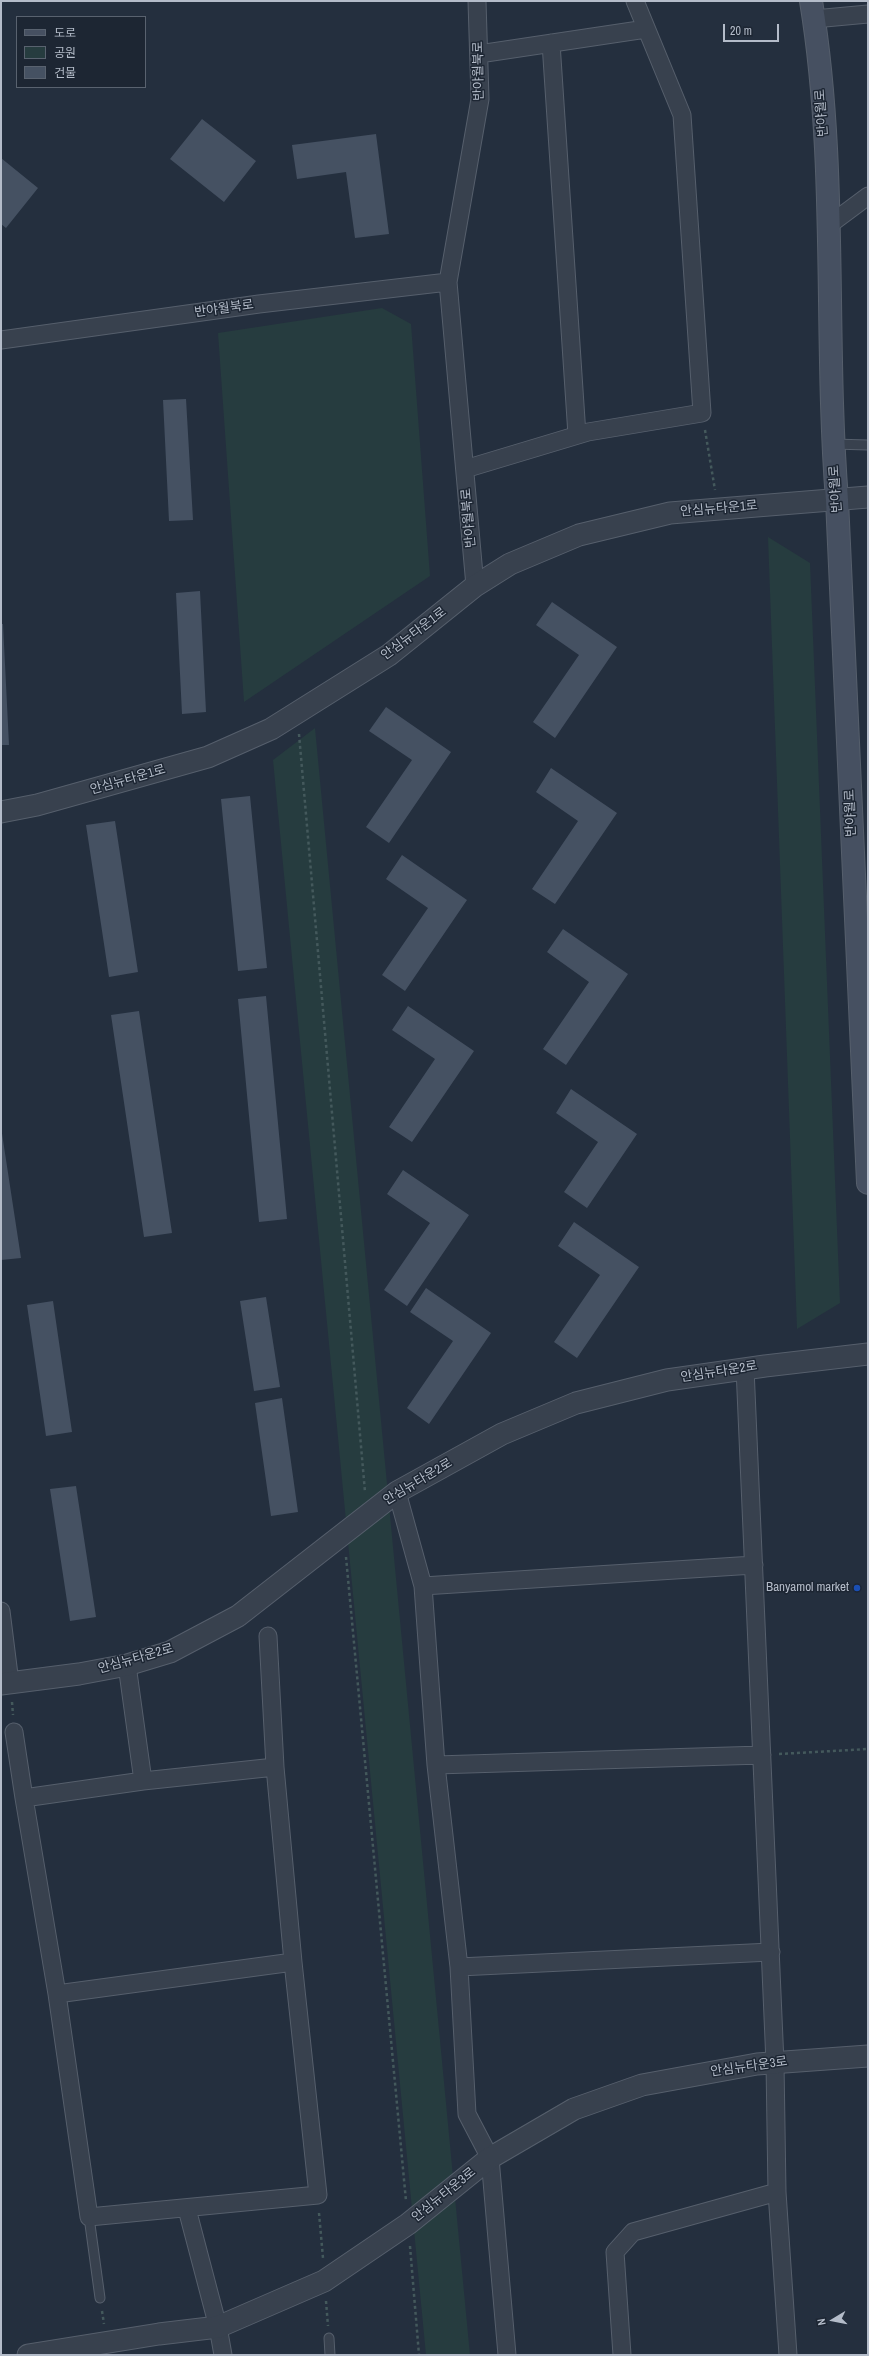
<!DOCTYPE html>
<html>
<head>
<meta charset="utf-8">
<style>
	body { margin:0 }
	#map { position:relative; width:869px; height:2356px; overflow:hidden; background:#242f3e; font-family:"Archivo Narrow","Noto Sans KR",sans-serif }
	canvas { display:block }
	.frame { position:absolute; inset:0; border:2px solid #b4bcc9; pointer-events:none }
	.legend { position:absolute; left:16px; top:16px; width:130px; height:72px; box-sizing:border-box; background:#1d2633; border:1px solid #59626f; margin:0; padding:5px 7px; list-style:none; font-size:12px; color:#b4bcc9 }
	.legend li { display:flex; align-items:center; gap:8px; height:20px }
	.legend b { width:20px; border:1px solid #59626f }
	.north { position:absolute; left:813px; top:2300px; width:40px; height:40px; -webkit-text-stroke:3px #1d2633; paint-order:stroke; rotate:260deg; font-size:11px; font-weight:700; line-height:16px; text-align:center; color:#b4bcc9 }
	.north::after { content:''; display:block; margin:auto; width:14px; height:18px; background:#b4bcc9; clip-path:polygon(50% 0,100% 100%,50% 72%,0 100%) }
	.scale { position:absolute; left:723px; top:24px; width:56px; height:18px; box-sizing:border-box; border:2px solid #b4bcc9; border-top:0; padding-left:5px; font-size:12px; line-height:14px; white-space:nowrap; color:#b4bcc9; -webkit-text-stroke:3px #1d2633; paint-order:stroke }
</style>
</head>
<body>
<div id="map">
<canvas width="869" height="2356"></canvas>
<div class="frame"></div>
<ul class="legend">
<li><b style="height:5px;background:#465061"></b>도로</li>
<li><b style="height:11px;background:#263c3f"></b>공원</li>
<li><b style="height:11px;background:#455162"></b>건물</li>
</ul>
<div class="north">N</div>
<div class="scale">20 m</div>
</div>
<script>
const ctx = document.querySelector('canvas').getContext('2d');
ctx.lineJoin = 'round';
function fill(path, color) { ctx.fillStyle = color; ctx.fill(path, 'evenodd'); }
function stroke(path, color, width, dash) { ctx.strokeStyle = color; ctx.lineWidth = width; ctx.lineCap = dash ? 'butt' : 'round'; ctx.setLineDash(dash || []); ctx.stroke(path); }
function label(font, color, halo, rows, align = 'center') {
  ctx.font = font + ' "Archivo Narrow","Noto Sans KR",sans-serif'; ctx.lineWidth = 3; ctx.setLineDash([]); ctx.textBaseline = 'middle'; ctx.strokeStyle = halo; ctx.fillStyle = color; for (const [text, x, y, turn = 0] of rows) {
    ctx.save(); ctx.translate(x, y); ctx.rotate((+turn || 0) * Math.PI / 180); ctx.textAlign = isNaN(turn) ? turn : align; if (halo) ctx.strokeText(text, 0, 0); ctx.fillText(text, 0, 0); ctx.restore();
  }
}
fill(new Path2D(`
	M382,308L411,324L430,576L244,702L218,333Z
	M768,537L810,563L840,1303L797,1329Z
	M315,728L470,2355H426L273,760Z`), '#263c3f');
fill(new Path2D(`
	M202,119L256,161L224,202L170,159Z
	M376,134L389,234L355,238L346,172L297,179L292,145Z
	M1,158L38,188L6,228L1,224Z
	M186,399L193,520L169,521L163,400Z
	M200,591L206,712L182,714L176,593Z
	M552,602L617,647L555,738L533,722L579,655L536,625Z
	M1,624H3L9,745H1Z
	M386,707L451,752L389,843L366,827L412,760L369,731Z
	M551,768L617,813L555,904L532,889L578,821L536,792Z
	M250,796L267,968L238,971L221,799Z
	M115,821L138,972L109,977L86,825Z
	M402,855L467,900L405,991L382,975L428,908L386,879Z
	M563,929L628,974L566,1065L543,1049L589,982L547,952Z
	M266,996L287,1219L259,1222L238,999Z
	M408,1006L474,1051L412,1142L389,1127L435,1059L392,1030Z
	M139,1011L172,1233L144,1237L111,1015Z
	M571,1089L637,1134L587,1208L564,1192L598,1142L556,1113Z
	M1,1127L21,1258L1,1260Z
	M403,1170L469,1215L407,1306L384,1290L430,1223L387,1194Z
	M574,1222L639,1267L577,1358L554,1342L600,1275L558,1246Z
	M426,1288L491,1333L429,1424L407,1408L453,1341L410,1312Z
	M266,1297L280,1387L254,1391L240,1301Z
	M53,1301L72,1432L46,1436L27,1305Z
	M282,1398L298,1512L271,1516L255,1403Z
	M76,1486L96,1617L70,1621L50,1489Z`), '#455162');
const service = new Path2D(`
	M833,444L868,445
	M89,2217L100,2298
	M329,2338L330,2355`);
const minor = new Path2D(`
	M814,19L868,14
	M551,43L577,435
	M479,54L646,29
	M829,225L868,196
	M1,340L259,304L448,282
	M465,469L588,432L702,413L682,115L635,1
	M475,586L448,282L480,99L477,1
	M745,1368L775,2063L777,2192L788,2355
	M397,1492L423,1586L436,1765L459,1967L467,2114L490,2158L507,2355
	M423,1586L754,1565
	M1,1611L10,1683
	M268,1636L275,1767
	M127,1665L143,1781
	M14,1732L24,1798
	M436,1765L762,1755
	M275,1767L293,1962L318,2195L89,2217L57,1994L24,1798L143,1781Z
	M459,1967L771,1952
	M57,1994L293,1962
	M187,2209L218,2327L223,2355
	M622,2355L615,2252L633,2232L777,2192`);
const tertiary = new Path2D(`
	M1,812L37,805L208,757L271,729L389,655L475,586L510,564L579,535L670,513L868,497
	M1,1684L79,1674L127,1665L170,1652L238,1616L397,1492L502,1434L576,1403L667,1380L765,1366L868,1354
	M28,2355L159,2334L218,2327L324,2281L408,2224L490,2158L574,2109L642,2085L757,2064L868,2056`);
const secondary = new Path2D(`
	M811,1C838,165 824,334 837,500L868,1183`);
stroke(service, '#565f6c', 11);
stroke(minor, '#565f6c', 19);
stroke(tertiary, '#565f6c', 23);
stroke(secondary, '#565f6c', 24);
stroke(new Path2D(`
	M705,430L715,490
	M299,734L365,1492
	M346,1557L406,2201
	M12,1702L13,1715
	M779,1754L868,1749
	M319,2213L323,2258
	M410,2246L419,2355
	M326,2301L328,2326
	M102,2311L104,2324`), '#44595c', 2.5, [3, 3]);
stroke(service, '#38414e', 9);
stroke(minor, '#38414e', 17);
stroke(tertiary, '#38414e', 21);
stroke(secondary, '#465061', 22);
for (const [x, y, r, color] of [
	[857,1588,4,"#1a4fb4"]
]) { const dot = new Path2D(); dot.arc(x, y, r, 0, 2 * Math.PI); ctx.fillStyle = color; ctx.fill(dot); stroke(dot, '#1d2633', 1.5); }
label('13px', '#b4bcc9', '#1d2633', [
	["반야월북로",479,71,-91],
	["반야월로",822,113,-94],
	["반야월북로",224,309,-8],
	["반야월로",836,489,-94],
	["안심뉴타운1로",719,509,-5],
	["반야월북로",469,518,-95],
	["안심뉴타운1로",414,634,-37],
	["안심뉴타운1로",128,780,-16],
	["반야월로",851,813,-92],
	["안심뉴타운2로",719,1372,-9],
	["안심뉴타운2로",418,1482,-31],
	["안심뉴타운2로",136,1659,-16],
	["안심뉴타운3로",749,2067,-8],
	["안심뉴타운3로",444,2195,-39]
]);
label('13px', '#b4bcc9', '#1d2633', [
	["Banyamol market",849,1588]
], 'right');
</script>
</body>
</html>
